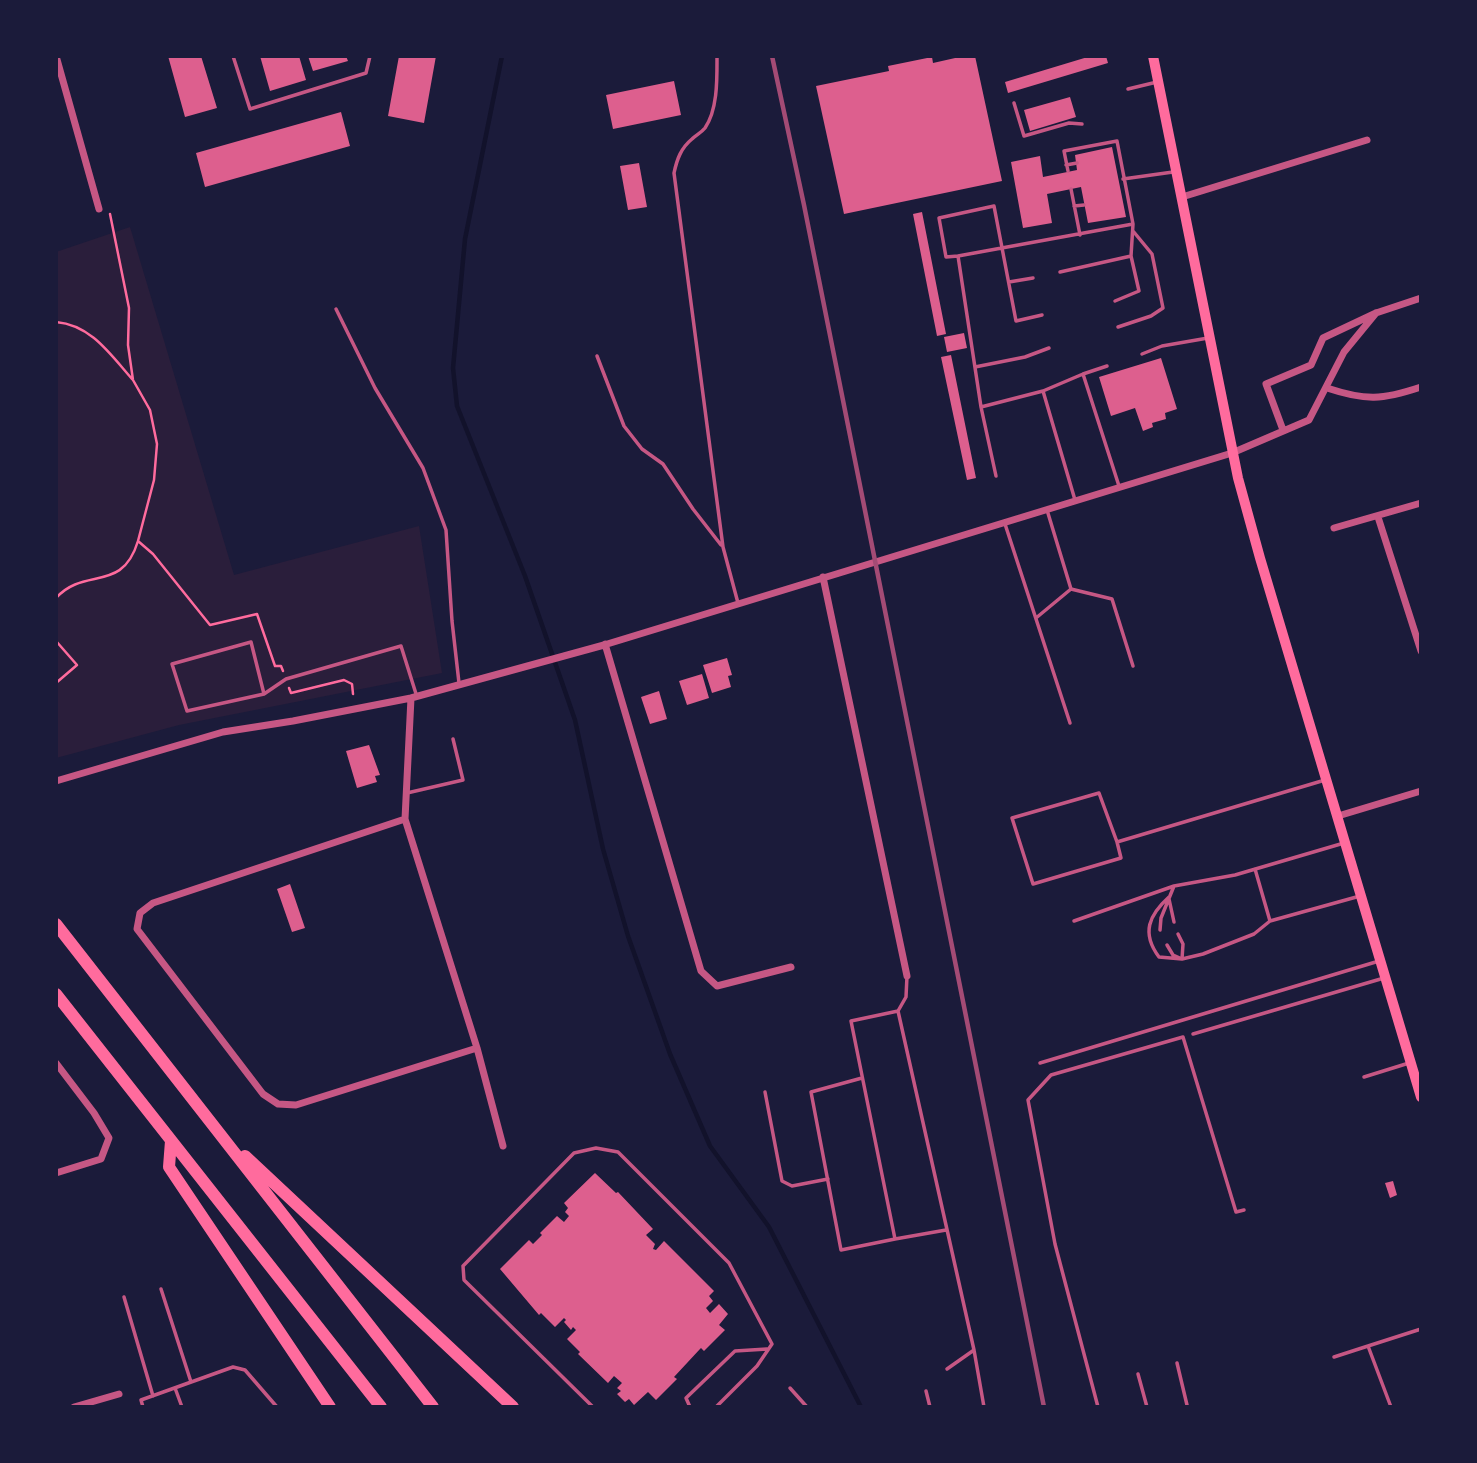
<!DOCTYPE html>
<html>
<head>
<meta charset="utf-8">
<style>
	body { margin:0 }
	#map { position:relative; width:1477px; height:1463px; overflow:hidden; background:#1b1b3a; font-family:"Fira Sans",sans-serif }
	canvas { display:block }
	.frame { position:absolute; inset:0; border:58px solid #1b1b3a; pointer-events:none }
</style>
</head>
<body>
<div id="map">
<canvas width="1477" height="1463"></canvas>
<div class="frame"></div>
</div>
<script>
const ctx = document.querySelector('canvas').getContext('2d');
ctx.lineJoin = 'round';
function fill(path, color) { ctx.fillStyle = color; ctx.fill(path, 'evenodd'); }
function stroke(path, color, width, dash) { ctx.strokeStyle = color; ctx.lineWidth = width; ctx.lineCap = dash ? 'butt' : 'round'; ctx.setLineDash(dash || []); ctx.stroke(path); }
fill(new Path2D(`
	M130,227L234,575L419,526L442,673L179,725L56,758V252Z`), '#2a1e3b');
stroke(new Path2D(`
	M502,56L465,239L453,368L457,406L525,576L575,720L603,849L628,936L670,1054L710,1146L769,1227L861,1407`), '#12122b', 4.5);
fill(new Path2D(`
	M168,56H201L217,108L185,117Z
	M260,56H299L306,80L270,91Z
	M308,56H346L348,61L313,71Z
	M399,56H436L424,123L388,116Z
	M964,56H975L1002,181L844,214L816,86L889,71L888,66L932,57L933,63Z
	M1091,56H1106L1108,63L1008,93L1005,82Z
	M674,81L681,115L613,129L606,95Z
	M1070,97L1076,117L1030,131L1024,110Z
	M341,112L350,146L205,187L196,153Z
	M1112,147L1126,217L1088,223L1081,187L1047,194L1052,223L1023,228L1011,162L1040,156L1043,177L1077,170L1075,155Z
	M639,163L647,207L628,210L620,166Z
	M922,212L946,334L937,336L913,214Z
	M964,333L967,348L947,352L944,337Z
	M951,355L976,478L967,480L941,357Z
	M1161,358L1177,409L1165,413L1166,419L1152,423L1153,427L1143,431L1135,408L1111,416L1099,377Z
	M727,658L732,675L728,676L731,687L712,693L703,665Z
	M702,674L709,698L687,705L679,681Z
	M659,691L667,719L650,724L641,697Z
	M369,745L380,775L375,776L377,782L357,788L346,751Z
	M290,884L305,928L292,932L277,889Z
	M595,1173L616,1193L618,1192L653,1229L646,1235L655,1244L653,1249L656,1250L664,1241L714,1291L709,1296L713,1301L706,1308L710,1313L719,1304L728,1314L719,1325L725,1330L704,1351L701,1348L700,1349L674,1377L677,1379L656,1400L648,1392L634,1405L629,1399L625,1402L617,1394L621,1391L617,1388L622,1383L614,1376L608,1383L578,1354L580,1352L567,1339L576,1330L573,1327L571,1330L564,1322L566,1320L564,1318L555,1327L541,1313L539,1315L500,1269L529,1240L533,1244L542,1235L540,1233L557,1216L564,1222L569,1216L565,1212L568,1208L564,1203Z
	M1393,1181L1397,1195L1390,1198L1385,1183Z`), '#dd5f8e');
stroke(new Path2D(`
	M110,214L129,308L128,345L133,380L150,410L157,444L154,480L138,541L153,554L210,625L257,614L275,666H281L283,671
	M56,322C91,325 110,354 132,379
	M56,598C85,566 122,594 138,541
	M56,641L77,665L56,683
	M289,688L291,693L344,680L352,684L353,694`), '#ff6b9d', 2.5);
stroke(new Path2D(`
	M233,56L250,109L366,73L370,56
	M717,56C717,78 718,109 705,128C701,133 696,135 692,139C681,148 677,159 674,173L723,547L738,603
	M1128,89L1157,82
	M1014,103L1024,136L1069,123L1082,124
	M1066,165L1077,163
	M1068,171L1064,151L1117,141L1133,224L1131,256L1139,291L1115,301
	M1123,179L1173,172
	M1071,189L1080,235
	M1074,206L1084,205
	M958,256L946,257L939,218L994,206L1016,321L1042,315
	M1060,272L1131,256
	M1009,282L1033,278
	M336,309L375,388L423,468L446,530L452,621L459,683
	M1118,327L1151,316L1163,308L1152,254L1133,231
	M1142,354L1162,346L1208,338
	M597,356L624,426L642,449L663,464L693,509L721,545
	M975,367L1025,357L1049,348
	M1083,374L1107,366
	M1043,391L1083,374L1119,486
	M981,407L996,476
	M1075,500L1043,391L981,407L958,256L1133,224
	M1005,524L1070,723
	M1071,589L1112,599L1133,666
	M1036,618L1071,589L1047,510
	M264,694L251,642L172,664L187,711L264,694L286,679L401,646L417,697
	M407,793L463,780L453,739
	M1117,842L1099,793L1012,818L1033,884L1121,858L1117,842L1325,780
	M1255,869L1270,921
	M1169,897C1149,915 1141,933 1159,957L1182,959L1183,944L1178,934
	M1169,899L1174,922
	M1074,921L1174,886L1235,875L1344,843
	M1160,930L1161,918L1174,886
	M1167,945L1173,955L1182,959L1203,954L1254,934L1270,921L1360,896
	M907,976L906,997L898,1011L974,1350L984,1407
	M898,1011L851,1021L895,1239L946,1230
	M1193,1034L1384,978
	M1040,1063L1379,961
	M1364,1077L1409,1063
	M862,1078L811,1092L841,1250L895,1239
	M765,1092L782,1181L792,1186L828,1179
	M161,1289L191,1382
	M124,1297L153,1396
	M1334,1357L1368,1346
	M1177,1363L1187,1405
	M947,1369L974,1350
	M1138,1374L1147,1407
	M175,1388L182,1407
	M790,1388L807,1407
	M926,1391L930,1407
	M143,1407L141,1400L233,1367L245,1370L277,1407
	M593,1407L464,1280L463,1266L574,1153L596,1148L618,1152L729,1263L772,1344L757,1366L716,1407
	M690,1407L686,1398L735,1351L767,1349
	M1098,1407L1055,1244L1028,1100L1051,1075L1183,1037L1236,1212L1244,1210
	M1391,1407L1368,1346L1421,1329`), '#c65784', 3.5);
stroke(new Path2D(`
	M56,56L99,209
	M1182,197L1367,140
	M1327,388C1366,401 1382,400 1421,387
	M1283,430L1266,384L1311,365L1323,338L1376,313L1421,298
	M1378,517L1421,651
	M1334,528L1421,503
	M823,577L907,976
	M605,644L701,971L717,986L791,967
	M56,781L223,732L293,721L411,698
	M1338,816L1421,791
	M405,819L477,1048L503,1146
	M477,1048L296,1105L278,1104L263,1094L137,929L140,913L153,903L405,819L411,698L604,645L1232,453L1309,420L1344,352L1376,313
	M56,1063L94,1113L109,1138L101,1159L56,1173
	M74,1407L119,1394`), '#c65784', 7);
stroke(new Path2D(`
	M1153,56L1238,478L1260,558L1421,1097`), '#ff6b9d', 10);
stroke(new Path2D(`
	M56,924L433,1407
	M56,994L381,1407
	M171,1141L169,1167L330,1407
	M245,1156L513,1407`), '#ff6b9d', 12);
stroke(new Path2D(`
	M772,56L804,205L1044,1407`), '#a44b75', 4.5);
</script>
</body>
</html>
